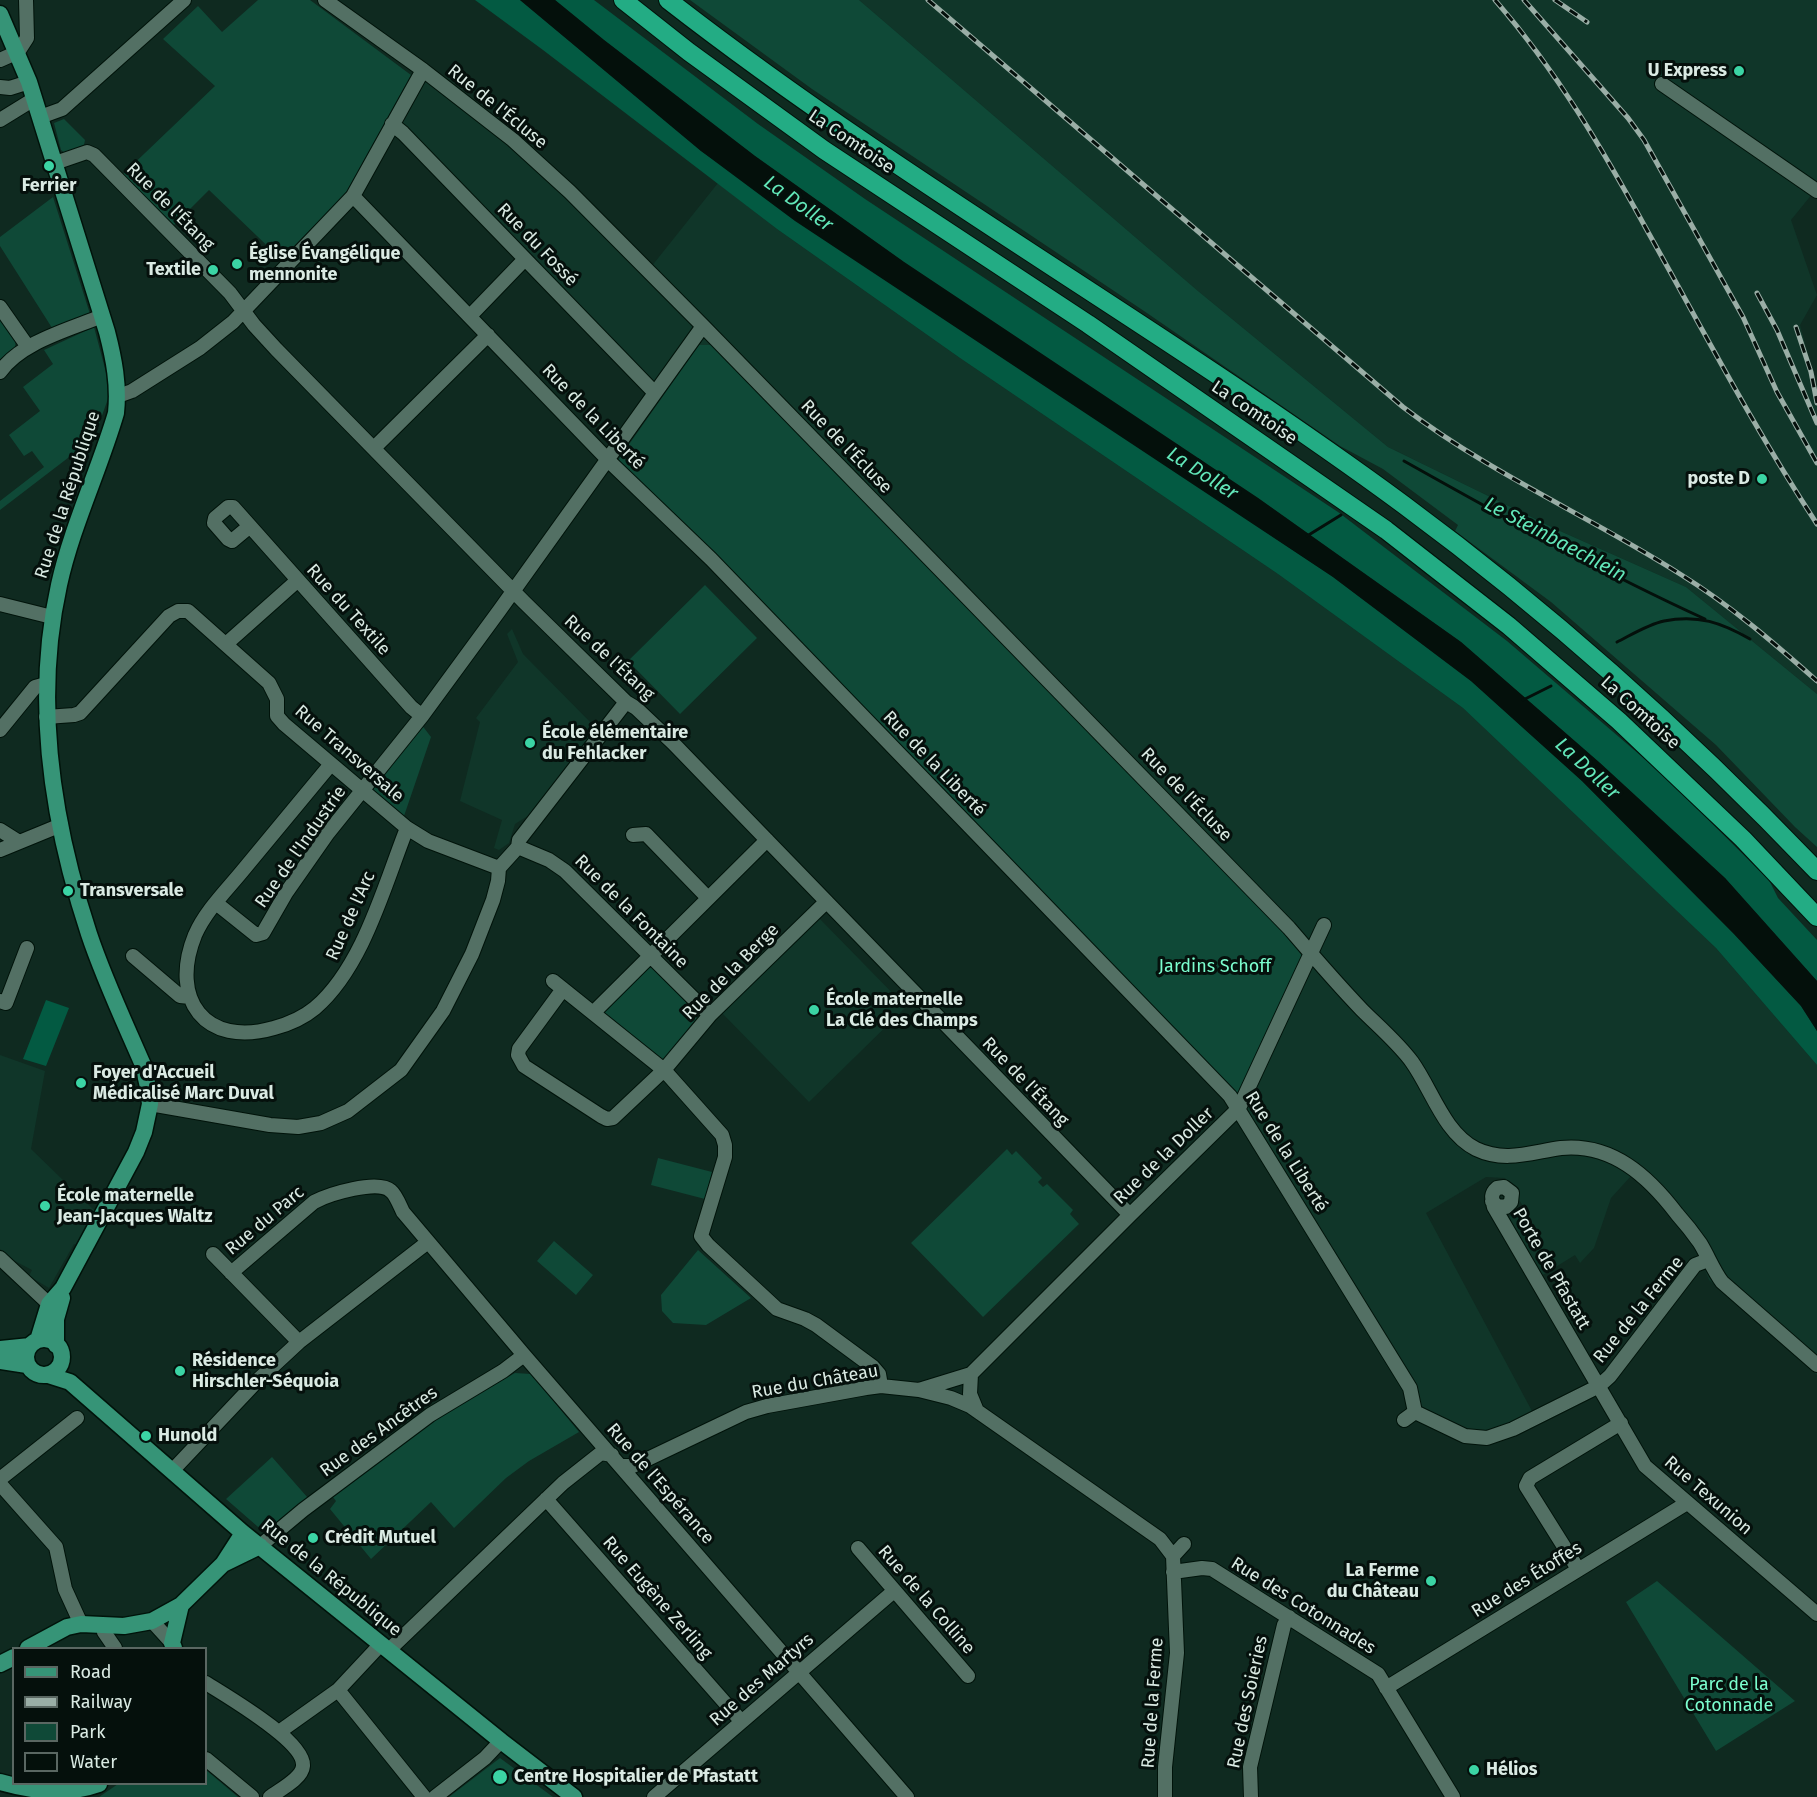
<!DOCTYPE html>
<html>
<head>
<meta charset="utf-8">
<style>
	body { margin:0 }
	#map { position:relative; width:1817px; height:1797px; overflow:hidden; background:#0f2a20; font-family:"Fira Sans",sans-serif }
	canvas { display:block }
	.legend { position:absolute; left:12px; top:1647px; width:195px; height:138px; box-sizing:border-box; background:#05100c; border:2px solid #5a6762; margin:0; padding:8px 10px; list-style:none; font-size:18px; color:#daeae3 }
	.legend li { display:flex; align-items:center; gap:12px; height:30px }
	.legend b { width:30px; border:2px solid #5a6762 }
</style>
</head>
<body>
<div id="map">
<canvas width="1817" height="1797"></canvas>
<ul class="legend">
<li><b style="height:8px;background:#369477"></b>Road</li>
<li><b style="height:8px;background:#9aaea6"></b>Railway</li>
<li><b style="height:16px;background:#0f4937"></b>Park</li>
<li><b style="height:16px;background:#04100b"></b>Water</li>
</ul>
</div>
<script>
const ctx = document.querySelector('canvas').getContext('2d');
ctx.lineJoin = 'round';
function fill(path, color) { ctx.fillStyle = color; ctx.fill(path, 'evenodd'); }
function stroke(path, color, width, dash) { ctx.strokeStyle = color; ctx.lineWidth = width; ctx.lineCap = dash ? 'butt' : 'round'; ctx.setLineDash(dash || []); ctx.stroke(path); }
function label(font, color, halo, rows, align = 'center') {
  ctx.font = font + ' "Fira Sans",sans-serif'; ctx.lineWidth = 6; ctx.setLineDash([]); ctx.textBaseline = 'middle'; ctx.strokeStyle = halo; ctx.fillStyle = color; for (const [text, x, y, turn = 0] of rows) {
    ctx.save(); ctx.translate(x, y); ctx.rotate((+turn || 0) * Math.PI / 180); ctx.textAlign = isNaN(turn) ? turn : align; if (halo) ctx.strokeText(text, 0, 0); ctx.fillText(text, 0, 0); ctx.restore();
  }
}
fill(new Path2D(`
	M859,0H1817V188L1791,220L1817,295L1800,325L1817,388V694L1686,587L1560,531L1388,447L1198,291Z
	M430,67L651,267L718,183L777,229L960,358L1278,574L1463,708L1716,948L1817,1065V1375L1709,1280L1696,1247L1652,1191L1631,1176L1611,1198L1594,1248L1580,1263L1575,1255L1541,1276L1508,1218L1523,1206L1505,1178L1486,1177L1426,1213L1533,1413L1500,1430L1484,1433L1466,1432L1424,1410L1402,1391L1230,1111L1303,958L699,345L664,394L404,129L401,120Z
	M512,629L523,654L597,729L534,812L515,824L509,843L499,850L494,848L502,820L460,801L480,722L476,718L518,662L507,634Z
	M818,917L906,1007L809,1102L721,1012Z
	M0,1055L45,1071L31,1149L95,1211L77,1245L74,1244L49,1288L29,1276L32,1270L11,1259L0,1249Z`), '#103629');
fill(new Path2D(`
	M258,0H310L411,75L344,196L281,259L209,190L174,225L122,175L215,86L163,39L198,6L222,32Z
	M690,0H859L1198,291L1388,447L1560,531L1686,587L1817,694V847L1795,827L1716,745L1551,602L1455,531L1458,525L1383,469L1340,446L1144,311L812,89Z
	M64,119L85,140L84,145L65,153L61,150L54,123Z
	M53,197L90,314L54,331L0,246V237Z
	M0,319L16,338L15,348L0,361Z
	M94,327L108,380L109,396L94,438L0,510V501L44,467L32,451L24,456L9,435L40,411L23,387L53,364L44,350Z
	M699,345H711L1285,930L1303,958L1237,1097L618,460Z
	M705,585L757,638L680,714L628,661Z
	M421,724L431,737L404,816L372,790Z
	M645,967L652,968L699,1015L663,1061L602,1011Z
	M1007,1149L1012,1155L1016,1151L1042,1178L1038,1182L1043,1187L1047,1184L1073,1210L1070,1214L1079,1224L983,1317L911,1243Z
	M658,1158L712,1172L705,1199L651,1185Z
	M554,1241L593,1275L576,1295L537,1261Z
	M698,1250L751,1298L706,1325L673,1323L662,1311L661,1295Z
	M515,1373L531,1374L579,1432L529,1461L506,1478L454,1528L431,1502L371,1559L330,1509L336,1501L332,1496L434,1418Z
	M272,1457L308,1498L265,1533L226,1499Z
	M1657,1581L1795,1701L1716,1751L1626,1602Z
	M500,1758L553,1797H449Z
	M206,1770L238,1797H99L118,1784H206Z`), '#0f4937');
fill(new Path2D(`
	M475,0H520L701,151L1333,577L1471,681L1582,781L1734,934L1801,1006L1817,1031V1065L1716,948L1463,708L1278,574L960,358L777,229L543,50Z
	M555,0H594L758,124L865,199L1338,512L1507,641L1661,773L1769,880L1778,898L1817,940V981L1725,878L1600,763L1461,642L1258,498L904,262L755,156L604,40Z
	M46,1000L69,1008L46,1066L23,1059Z`), '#035a42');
fill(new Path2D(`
	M520,0H555L604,40L755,156L904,262L1258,498L1461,642L1600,763L1725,878L1817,981V1031L1801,1006L1734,934L1582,781L1471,681L1333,577L795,221L701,151Z`), '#04100b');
stroke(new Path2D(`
	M1404,461C1502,516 1602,572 1705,619
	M1307,536L1341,515
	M1617,642C1631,635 1649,624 1664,621C1698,614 1722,623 1750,639
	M1523,700L1551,686`), '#04100b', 3);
const minor = new Path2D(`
	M325,0L423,70L513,140L570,192L703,326L1289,928C1313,956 1336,983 1362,1010C1378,1026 1398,1043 1412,1062C1432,1090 1444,1133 1476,1149C1505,1163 1532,1152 1561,1148C1612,1143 1648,1176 1677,1214C1685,1223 1693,1233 1700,1243C1708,1256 1713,1270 1722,1282L1817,1365
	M0,60L18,52L27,38L26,0
	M1662,84L1817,191
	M0,87L10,88L29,82
	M40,117L62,109L184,0
	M0,120L34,99
	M392,124L403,133L655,393
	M55,163L87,152L94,155L230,293L254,325L276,349L524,602L626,702L636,708L673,743L1130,1215
	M353,196L613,465L711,559L1230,1096L1410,1388L1415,1412
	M0,307L28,347
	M470,316L525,259
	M0,372C21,342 68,330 102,316
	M118,396L132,391L200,348L233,322L353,196L423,70
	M374,448L488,335
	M250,526L232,541L228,539L214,523L215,518L228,507H233L411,707L422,716
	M0,604L52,617
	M226,644L298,580
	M46,717L74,715L80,713L169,616L178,611H188L269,683L277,699V716L284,724L407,828L428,841L499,868
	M0,730L35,687L46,684
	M331,764C302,799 273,834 244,869C227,890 206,910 195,935C169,999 205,1048 274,1028C289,1024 303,1018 315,1008C363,967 384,886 407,828
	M0,830L19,842
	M633,835L646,834L708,898
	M518,847L549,860L565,871L710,1015
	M0,850L61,825
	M216,903L256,935L263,933L286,893L328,833L422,716L499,611L703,326
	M133,956L180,996L190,997
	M553,981L664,1070L722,1135L725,1145V1157L701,1236L708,1245L777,1309L805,1319L816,1325L873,1367L879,1374L881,1386
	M563,989L519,1049L518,1055L524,1066L601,1116L607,1119L613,1118L664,1070L710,1015L826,902
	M0,1001L6,1003L27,948
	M593,1013L767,840
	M150,1104L270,1125L298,1127L321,1123L348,1111L401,1070L443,1011L472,954L493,900L498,881L499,868L518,847L519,840L626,702
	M1492,1201L1497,1206L1506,1207L1511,1202L1512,1193L1504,1187L1497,1188C1490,1194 1492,1199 1494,1207L1645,1466L1817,1614
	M213,1254L299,1342
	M0,1258L49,1304
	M231,1273L314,1202C329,1194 378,1179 391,1191C396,1195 400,1206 403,1212L524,1355L907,1797
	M971,1374L970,1394L977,1411
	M919,1390L971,1374L1130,1215L1239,1108L1324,925
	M1404,1420L1415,1412L1465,1436L1487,1438L1513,1429L1599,1386L1610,1376L1695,1265L1708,1260
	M622,1466H633L746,1412L767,1406L866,1388L881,1386L919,1390L951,1398L970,1406L1160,1539L1173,1556
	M172,1471L258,1380L299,1342L428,1242
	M0,1479L77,1418
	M0,1484L56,1547L65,1589L81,1624
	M546,1499L741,1721
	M260,1546L303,1510L430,1415L503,1371L524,1355
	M858,1548L968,1676
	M1578,1569L1526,1486L1530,1478L1621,1423
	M1173,1572L1202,1568L1212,1569L1378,1674L1453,1797
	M152,1621L172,1643
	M103,1626L104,1632L115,1648
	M389,1650L563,1483L601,1453L612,1455
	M206,1683C226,1696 305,1741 303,1766C302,1779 279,1790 270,1797
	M1386,1688L1687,1503
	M338,1690L424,1797
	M279,1732L338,1690L381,1644
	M206,1759L252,1797
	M435,1797L485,1758L501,1741
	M654,1797L894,1591
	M1165,1797V1767L1177,1653L1173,1556L1184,1544
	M1251,1797L1250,1767L1284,1625L1289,1617`);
const major = new Path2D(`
	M0,14L29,82L107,332C114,359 119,385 116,413C99,471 72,526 59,585C33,702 52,822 89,934C104,979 124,1021 143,1065L148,1087L150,1104L144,1132L136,1152L63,1288L49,1304L38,1340
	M26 1357a18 18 0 1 1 36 0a18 18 0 1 1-36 0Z
	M56,1345V1319L62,1298
	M0,1349L30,1346
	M0,1361L27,1365
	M48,1375L70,1382L243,1533L501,1741L574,1797
	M223,1564L260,1546
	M28,1648L67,1627L81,1624L124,1626L152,1621L181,1605L223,1564L243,1533
	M174,1648L172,1643L181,1605
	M0,1664L14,1657
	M0,1782C31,1791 68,1795 99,1784`);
const highway = new Path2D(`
	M623,0L689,52L824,150L1088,324L1386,530L1509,626L1619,721L1743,839L1817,917
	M668,0C903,183 1165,329 1404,505C1553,615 1690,738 1817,871`);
stroke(minor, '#00130a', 16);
stroke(major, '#00130a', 19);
stroke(highway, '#00130a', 20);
stroke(minor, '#537064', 14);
stroke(major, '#369477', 16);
stroke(highway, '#23ac84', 18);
const rail = new Path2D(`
	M928,0L1403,407C1489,473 1589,516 1680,574C1730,605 1773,642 1817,681
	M1495,0C1557,71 1603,150 1648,232C1703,330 1755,430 1817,524
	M1524,0L1628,118L1644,140L1743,317L1777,392L1817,463
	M1555,0L1587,22
	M1757,293L1777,330L1817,423
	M1796,327L1811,372L1817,403`);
stroke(rail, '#9aaea6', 5);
stroke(rail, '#05100c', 3, [9]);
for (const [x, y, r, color] of [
	[1739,71,6,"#3bd4a4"],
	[49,166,6,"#3bd4a4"],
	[237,264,6,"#3bd4a4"],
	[213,270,6,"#3bd4a4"],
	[1762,479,6,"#3bd4a4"],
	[530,743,6,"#3bd4a4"],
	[68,891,6,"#3bd4a4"],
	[814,1010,6,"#3bd4a4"],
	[81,1083,6,"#3bd4a4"],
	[45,1206,6,"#3bd4a4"],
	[180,1371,6,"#3bd4a4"],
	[146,1436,6,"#3bd4a4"],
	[313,1538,6,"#3bd4a4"],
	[1431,1581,6,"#3bd4a4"],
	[1474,1770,6,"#3bd4a4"],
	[500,1777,8,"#3bd4a4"]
]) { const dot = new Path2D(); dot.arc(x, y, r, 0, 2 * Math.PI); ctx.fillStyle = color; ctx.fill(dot); stroke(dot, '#05100c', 2); }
label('bold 18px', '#daeae3', '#05100c', [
	["U Express",1727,71,"right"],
	["Ferrier",49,186,"center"],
	["Église Évangélique",249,254],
	["mennonite",249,275],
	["Textile",201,270,"right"],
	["poste D",1750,479,"right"],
	["École élémentaire",542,733],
	["du Fehlacker",542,754],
	["Transversale",80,891],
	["École maternelle",826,1000],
	["La Clé des Champs",826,1021],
	["Foyer d'Accueil",93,1073],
	["Médicalisé Marc Duval",93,1094],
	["École maternelle",57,1196],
	["Jean-Jacques Waltz",57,1217],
	["Résidence",192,1361],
	["Hirschler-Séquoia",192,1382],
	["Hunold",158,1436],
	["Crédit Mutuel",325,1538],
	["La Ferme",1419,1571,"right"],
	["du Château",1419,1592,"right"],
	["Hélios",1486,1770],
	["Centre Hospitalier de Pfastatt",514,1777]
], 'left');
label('18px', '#daeae3', '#05100c', [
	["Rue de l'Écluse",497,107,39],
	["La Comtoise",851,142,34],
	["Rue de l'Étang",170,207,45],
	["Rue du Fossé",537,245,46],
	["La Comtoise",1254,413,34],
	["Rue de la Liberté",593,417,46],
	["Rue de l'Écluse",846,447,46],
	["Rue de la République",68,495,-72],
	["Rue du Textile",348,610,48],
	["Rue de l'Étang",609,658,43],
	["La Comtoise",1640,713,42],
	["Rue Transversale",349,754,41],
	["Rue de la Liberté",934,764,46],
	["Rue de l'Écluse",1186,795,46],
	["Rue de l'Industrie",301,847,-55],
	["Rue de la Fontaine",631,912,45],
	["Rue de l'Arc",351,916,-66],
	["Rue de la Berge",731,972,-45],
	["Rue de l'Étang",1025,1082,46],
	["Rue de la Liberté",1286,1152,58],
	["Rue de la Doller",1164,1156,-44],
	["Rue du Parc",265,1221,-40],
	["Porte de Pfastatt",1551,1269,60],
	["Rue de la Ferme",1639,1310,-51],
	["Rue du Château",815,1382,-10],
	["Rue des Ancêtres",379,1432,-36],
	["Rue de l'Espérance",660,1484,49],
	["Rue Texunion",1708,1496,41],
	["Rue de la République",331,1578,39],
	["Rue des Étoffes",1527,1580,-32],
	["Rue Eugène Zerling",657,1598,49],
	["Rue de la Colline",926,1600,49],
	["Rue des Cotonnades",1303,1606,32],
	["Rue des Martyrs",762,1680,-41],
	["Rue des Soieries",1248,1702,-78],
	["Rue de la Ferme",1153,1703,-86]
]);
label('18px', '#7bfdce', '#05100c', [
	["Jardins Schoff",1215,967],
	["Parc de la",1729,1685],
	["Cotonnade",1729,1706]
]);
label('italic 20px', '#62e7b9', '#05100c', [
	["La Doller",798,204,36],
	["La Doller",1202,474,33],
	["Le Steinbaechlein",1555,540,28],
	["La Doller",1587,769,43]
]);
</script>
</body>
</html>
